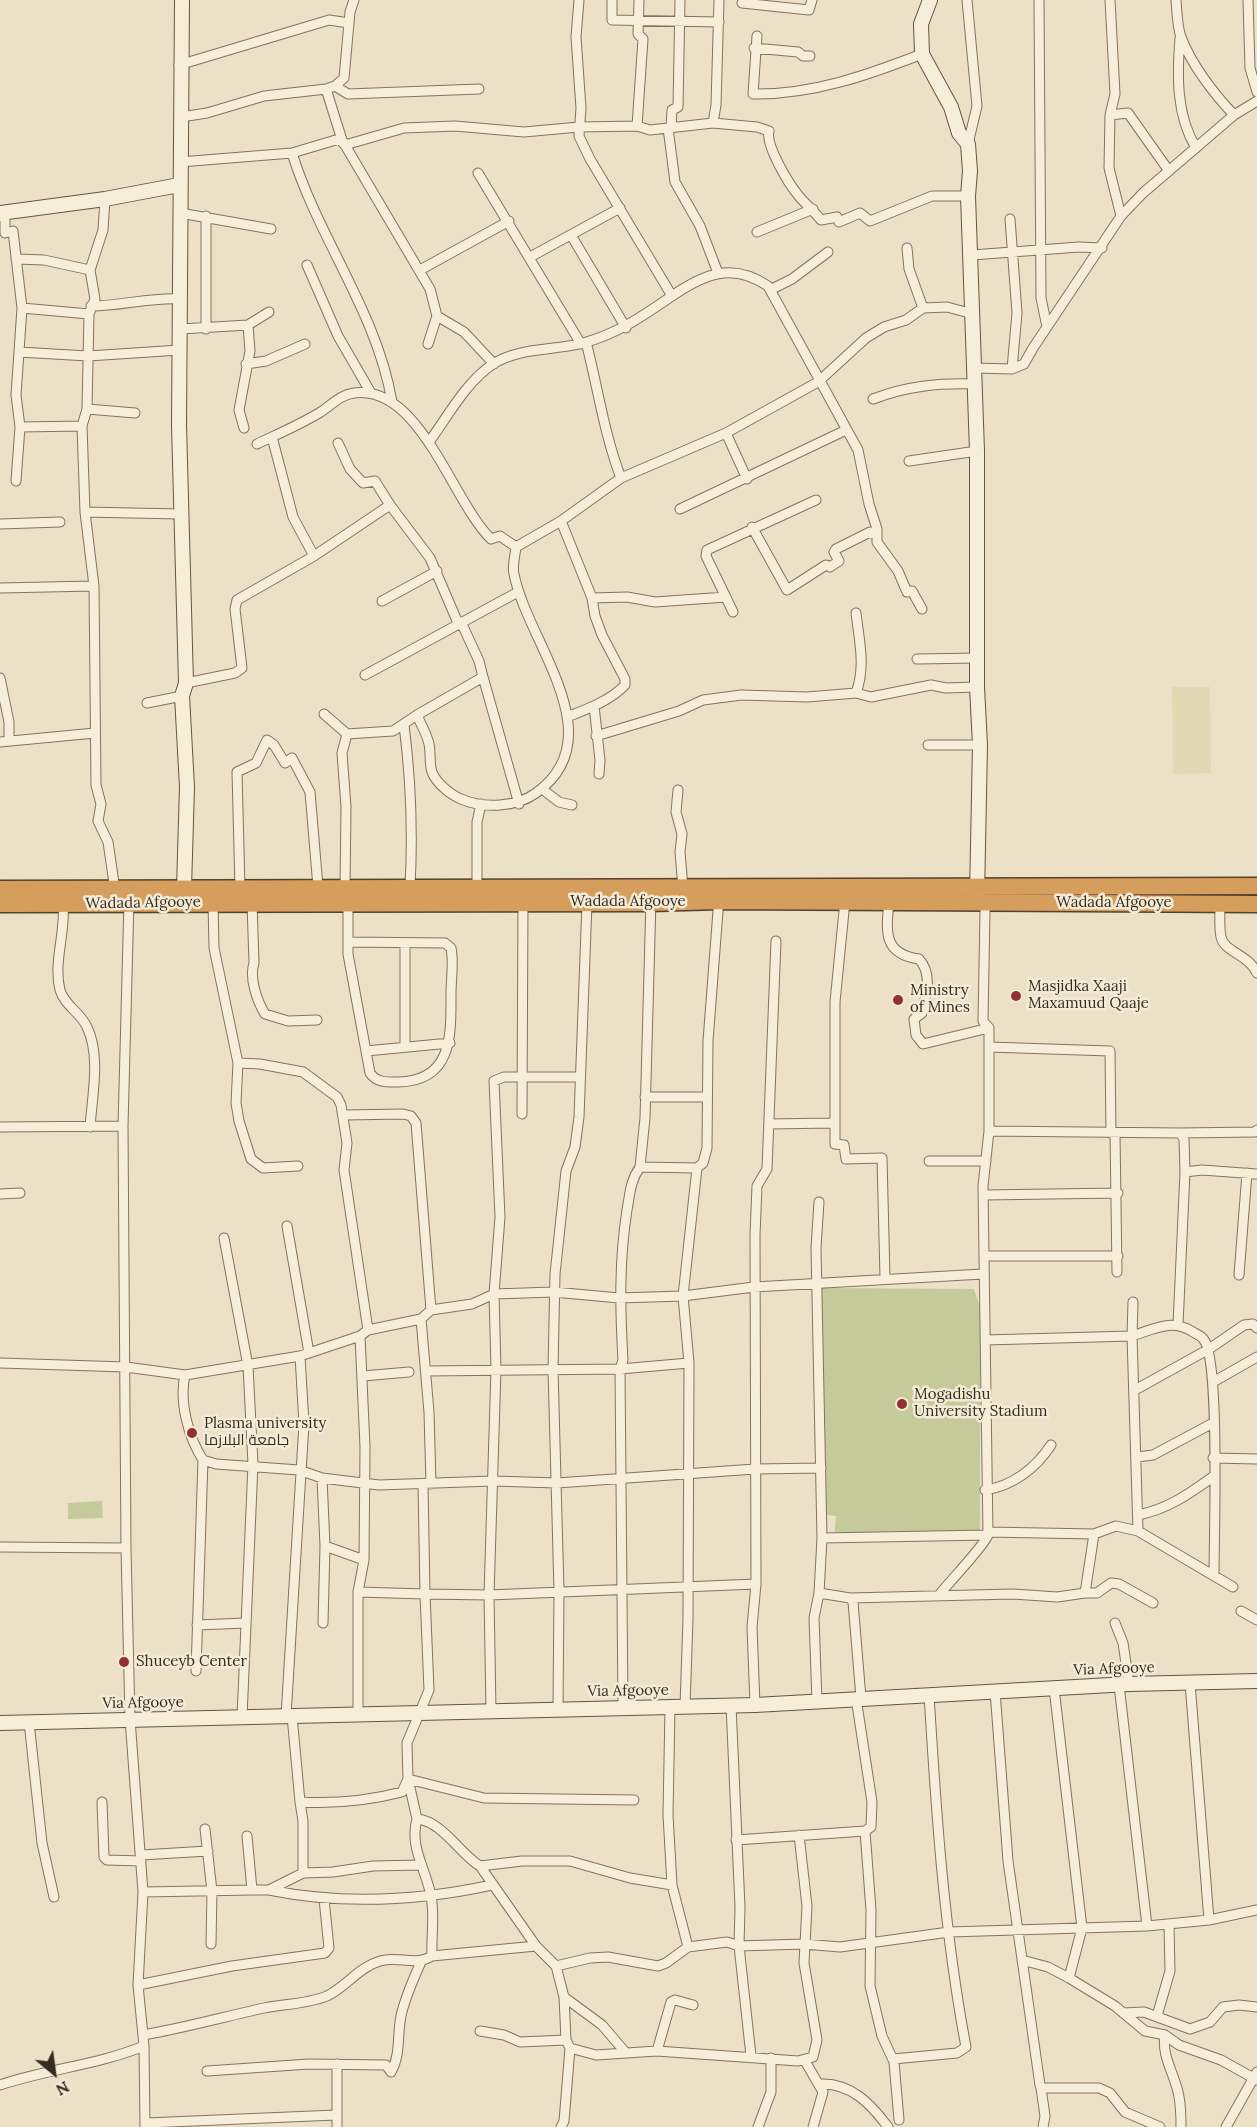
<!DOCTYPE html>
<html>
<head>
<meta charset="utf-8">
<style>
	body { margin:0 }
	#map { position:relative; width:1257px; height:2127px; overflow:hidden; background:#ece0c6; font-family:Lora,serif }
	canvas { display:block }
	.north { position:absolute; left:24px; top:2043px; width:60px; height:60px; -webkit-text-stroke:4px #f4ebd6; paint-order:stroke; rotate:151deg; font-size:16px; font-weight:700; line-height:24px; text-align:center; color:#382b20 }
	.north::after { content:''; display:block; margin:auto; width:21px; height:27px; background:#382b20; clip-path:polygon(50% 0,100% 100%,50% 72%,0 100%) }
</style>
</head>
<body>
<div id="map">
<canvas width="1257" height="2127"></canvas>
<div class="north">N</div>
</div>
<script>
const ctx = document.querySelector('canvas').getContext('2d');
ctx.lineJoin = 'round';
function fill(path, color) { ctx.fillStyle = color; ctx.fill(path, 'evenodd'); }
function stroke(path, color, width, dash) { ctx.strokeStyle = color; ctx.lineWidth = width; ctx.lineCap = dash ? 'butt' : 'round'; ctx.setLineDash(dash || []); ctx.stroke(path); }
function label(font, color, halo, rows, align = 'center') {
  ctx.font = font + ' Lora,Cairo,serif'; ctx.lineWidth = 5; ctx.setLineDash([]); ctx.textBaseline = 'middle'; ctx.strokeStyle = halo; ctx.fillStyle = color; for (const [text, x, y, turn = 0] of rows) {
    ctx.save(); ctx.translate(x, y); ctx.rotate((+turn || 0) * Math.PI / 180); ctx.textAlign = isNaN(turn) ? turn : align; if (halo) ctx.strokeText(text, 0, 0); ctx.fillText(text, 0, 0); ctx.restore();
  }
}
fill(new Path2D(`
	M1172,687H1210L1211,773L1173,774Z`), '#e1d9b4');
fill(new Path2D(`
	M820,1288L974,1289L980,1307V1533L834,1537L836,1516L826,1515Z
	M102,1501L103,1518L68,1519V1503Z`), '#c5ca9b');
const street = new Path2D(`
	M579,0L576,37L581,108L579,136L590,159L672,296C704,274 732,262 768,286L858,450L869,504L877,529V542L898,571L907,592L912,591L922,609
	M612,0V20L719,22
	M967,0L977,106L968,144
	M1039,0L1041,298L1047,327
	M1110,0L1115,94L1110,115L1109,168L1121,216
	M1176,0C1177,12 1177,26 1181,37C1191,64 1214,94 1234,115
	M1248,0L1250,68L1257,92
	M742,3L809,10L812,0
	M757,36L753,94C812,95 868,75 922,54
	M1180,38C1177,75 1176,115 1196,148
	M754,48L798,52L803,56H810
	M179,65L329,20L349,23
	M335,86L344,78L350,12L354,0
	M326,89L342,140L430,289L437,316L428,344
	M1110,115L1128,113L1169,171
	M181,117L207,113L264,96L326,89L335,86L348,94L479,89
	M713,123L716,105L719,0
	M637,126L643,39L638,34L639,0
	M668,128L675,182L700,226L718,273
	M671,128L672,110L678,107L680,0
	M292,153C319,240 377,312 392,402
	M180,162L292,153L339,139L345,145L404,128L455,126L524,132L579,127L637,126L650,130L713,123L757,127L769,131C765,145 789,184 798,195C805,204 814,211 821,220L837,217L839,222L860,213L870,221L932,196H968
	M478,173L581,344
	M105,199L103,230L90,270L95,299L89,314L87,409L82,426L85,512L94,586L96,785L101,804L98,821L108,842L115,890
	M0,213L5,220V233L13,231L22,308L16,395L20,427L16,481
	M180,213L271,229
	M1010,219L1017,313L1012,369
	M757,232L813,209
	M571,235L626,328
	M907,248L909,269L923,308
	M972,255L1079,247L1102,248
	M530,257L620,208
	M16,259L44,260L90,270
	M307,265L338,336L371,393
	M420,270L509,221
	M770,290L792,279L828,252
	M91,306C122,306 150,297 181,299
	M22,308L89,314
	M437,316L464,332L494,364
	M180,329L248,325L269,312
	M206,329V216
	M586,342C598,388 604,434 621,478
	M19,352L88,356L180,350
	M246,364L266,361L305,344
	M974,368L1012,369L1024,364L1033,348L1121,216L1143,193L1234,115L1257,101
	M873,399C907,386 938,383 974,384
	M87,409L135,413
	M20,427L82,426
	M244,428L239,410L250,351L248,325
	M726,433L747,479
	M272,437L293,517L314,556
	M429,442C448,416 466,382 493,364C520,347 553,351 583,343C617,334 643,316 672,296
	M338,443L350,469L363,483L375,481L390,505
	M257,444C278,434 299,425 319,413C331,406 339,395 354,393C420,384 452,501 491,539L500,536L516,547
	M909,461L977,451
	M680,509L846,430
	M85,512L180,514
	M561,521L592,598L595,616L602,635L625,679V685C610,701 587,709 567,717
	M0,524L60,522
	M752,527L787,590L826,565L830,567L839,561L834,552L836,549L870,532L877,535
	M516,547L561,521L621,478L726,433L818,382L866,338L884,327L906,320L923,308L947,307L973,314
	M0,588L94,586
	M592,598L627,597L655,602L726,597
	M382,601L437,571
	M733,612L706,556L707,550L816,500
	M917,659L977,658
	M365,675L518,592
	M483,677L519,804
	M0,678L9,722V739
	M186,683L235,673L242,668L235,609L237,600L314,556L390,505L430,558L458,623
	M856,693C866,666 859,640 856,613
	M147,703L182,696
	M594,706L600,760L599,774
	M324,714L347,734L393,731L417,715C421,725 427,734 429,744C431,753 429,764 432,772C436,783 451,795 461,799C484,809 517,807 536,793C615,737 527,642 514,574C512,566 515,556 516,547
	M417,715L483,677L479,661L461,622
	M404,725C411,780 413,832 410,887
	M347,734L342,753L346,807L345,887L348,902V954L370,1073C377,1083 387,1082 398,1082C453,1081 451,1035 451,994C451,979 454,962 451,948L445,943L348,942
	M596,736L679,711L703,700L741,695L807,697L856,693L871,697L931,685L946,688L977,687
	M0,742L95,733
	M928,745H980
	M542,789L559,802L572,805
	M678,790L676,812L682,834L680,852L683,888
	M240,889L237,772L256,763L267,740L274,745L285,763L292,758L310,792L318,887
	M477,891V822L481,804
	M129,901L123,1126L126,1548L130,1719L143,1892L138,1985L144,2046L145,2127
	M845,901L835,1002V1144L844,1145L846,1159L882,1158L885,1278
	M889,901C886,932 883,954 919,959C933,974 926,995 922,1013L914,1019L916,1035L923,1044L989,1028
	M213,902L214,948L238,1063L236,1103L239,1121L251,1159L263,1168L298,1166
	M252,903L254,963C249,978 257,1001 265,1014L288,1021L317,1020
	M63,904C66,932 53,962 60,990C64,1005 81,1013 87,1027C101,1056 92,1097 90,1127
	M1220,904C1220,914 1219,927 1221,937C1224,952 1248,954 1257,973
	M405,943V1046
	M989,1047L1110,1051L1111,1133
	M366,1051L450,1043
	M238,1063L260,1064L303,1072L337,1097L341,1105L347,1143L344,1170L368,1330
	M645,1097H707
	M522,1114L523,901
	M345,1115L403,1114L411,1116L416,1123L431,1310
	M769,1124L833,1123
	M0,1127L123,1126
	M989,1131L1180,1133L1184,1139L1185,1172L1178,1325
	M1115,1133L1117,1272
	M1180,1133L1255,1132L1257,1130
	M929,1161H986
	M640,1167L645,1118L651,899
	M1185,1172L1202,1170L1257,1174
	M0,1194L20,1193
	M984,1195L1118,1193
	M819,1202L816,1248L822,1538L819,1593L850,1598L853,1602L861,1698
	M287,1226L309,1353
	M224,1238L248,1366L253,1464L242,1717
	M984,1256H1118
	M1239,1275L1247,1173
	M1133,1302L1132,1336C1154,1329 1172,1318 1193,1332C1196,1334 1202,1336 1204,1340C1220,1360 1214,1537 1214,1574
	M421,1319L429,1412L431,1484
	M985,1340L1132,1336L1138,1531L1116,1526L1094,1534L988,1532
	M0,1363L126,1367L185,1375L300,1356L360,1336L368,1330L421,1319L431,1310L472,1304L494,1294L554,1292L619,1298L683,1296L754,1287L983,1274
	M426,1371L620,1369L689,1363
	M185,1375C179,1401 188,1437 203,1460L216,1464L299,1470L322,1478L325,1546L364,1560
	M363,1376L409,1372
	M1213,1382L1257,1357
	M1135,1390L1209,1349L1244,1325L1253,1324L1257,1328
	M1137,1457L1153,1455L1213,1423
	M1213,1458L1257,1459
	M322,1478L379,1485L493,1481L557,1483L755,1469L821,1468
	M423,1484L425,1594L489,1595L756,1584
	M985,1490C1013,1486 1036,1468 1051,1445
	M1138,1515C1168,1509 1189,1494 1214,1476
	M1138,1531L1233,1587
	M822,1538L988,1535
	M0,1547L126,1548
	M358,1592L425,1594L429,1690L407,1743L408,1779L484,1798L634,1800
	M1085,1593H1097L1111,1583L1119,1584L1153,1603
	M939,1595C949,1582 984,1546 988,1535L983,1186L989,1131V1028L983,1021L985,911L988,900
	M850,1598L1013,1594L1057,1597L1085,1593L1094,1534
	M1241,1611L1257,1620
	M323,1623L325,1546
	M1115,1623L1123,1643L1129,1684
	M197,1625L246,1623
	M196,1671L203,1460
	M1190,1683L1209,1920
	M1119,1685L1147,1926
	M1054,1688L1082,1928L1069,1978
	M995,1691L1008,1861L1040,2085L1041,2088H1099L1110,2093L1125,2112L1160,2127
	M817,1702L814,1618L819,1593
	M731,1705L740,1907L739,1946L751,2056
	M755,1705L752,1627L756,1584L755,1235L757,1186L767,1169L776,941
	M685,1706L688,1619L689,1363L683,1296L697,1168
	M670,1707L668,1815L672,1885
	M623,1708L620,1369L623,1360C620,1309 619,1261 627,1210C630,1194 630,1181 640,1167L697,1168L703,1163L707,1148L708,1041L719,898
	M558,1709L559,1591L553,1369L555,1274L566,1171L575,1147L579,1117L587,903
	M491,1711L489,1595L496,1369L494,1294L500,1217L494,1081L504,1077H580
	M358,1714V1592L364,1560L365,1447L360,1336
	M286,1716L304,1424L300,1356
	M292,1716L300,1802
	M29,1722L42,1843L54,1897
	M408,1779L417,1819C442,1821 460,1854 480,1866L536,1946L556,1966L564,1997L566,2040L570,2048L596,2055L657,2051L798,2061L813,2057L817,2040L804,1963L807,1906L799,1835
	M102,1802L104,1857L107,1860L141,1861
	M417,1819C409,1847 426,1869 431,1896C435,1915 431,1936 432,1956L536,1946
	M205,1829L212,1891L211,1944
	M865,1831L871,1910L870,1986L882,2036L894,2062L899,2120
	M247,1836L252,1890
	M736,1840L865,1831L871,1827L872,1802L856,1698
	M141,1855L208,1851
	M480,1866L522,1861H570L630,1878L672,1885L688,1947L727,1942L739,1946L804,1944L840,1947L949,1932L1147,1926L1209,1920L1257,1910
	M303,1873V1821L300,1802C335,1804 367,1801 402,1792L408,1779
	M269,1890C343,1905 418,1901 492,1885
	M143,1892L252,1890H269L303,1873L333,1872L373,1866L421,1865
	M1022,1960L1048,1967L1069,1978L1115,2006L1145,2031L1165,2035L1179,2045L1221,2060L1257,2080
	M556,1966L590,1958L608,1957L658,1966L666,1963L688,1947
	M138,1985L232,1966L325,1953L329,1948L324,1899
	M564,1997L602,2025L626,2053
	M1123,2013L1144,2012L1190,2029L1210,2022L1223,2007L1239,2005L1257,2007
	M1157,2016L1170,1971L1169,1924
	M480,2031L504,2035L520,2042L566,2040
	M143,2035C184,2028 223,2017 264,2008C284,2004 307,2004 327,1996C346,1987 359,1967 380,1961C399,1955 414,1967 432,1956
	M1165,2035C1161,2057 1176,2076 1179,2097C1181,2107 1181,2117 1181,2127
	M657,2051L671,2002L675,2000L693,2005
	M893,2059L957,2053L966,2047C944,1931 936,1811 929,1694
	M805,2061L823,2092L813,2127
	M207,2071L309,2064L386,2065L391,2072C401,2055 397,2034 401,2016C405,1997 413,1980 421,1962
	M821,2084C851,2083 871,2104 888,2127
	M0,2085C48,2069 97,2065 144,2046
	M1041,2088L1045,2116L1043,2127
	M146,2123L336,2115
	M337,2127V2064
	M561,2127L564,2121L570,2048
	M758,2127L771,2092V2058
	M1226,2127L1257,2072`);
const secondary = new Path2D(`
	M182,0L179,425L186,683L182,696L187,787L184,888
	M930,0L921,24L922,54L951,107L959,133L968,144L970,171L968,196L977,451V687L980,745L977,896
	M0,213L105,199L179,185
	M0,1723L755,1705L1129,1684L1257,1681`);
const highway = new Path2D(`
	M0,889L1257,886
	M0,904L651,903L720,901L1257,904`);
stroke(street, '#87725d', 11);
stroke(secondary, '#685440', 16);
stroke(highway, '#554131', 19);
stroke(street, '#f7eed9', 9);
stroke(secondary, '#f7eed9', 14);
stroke(highway, '#d69e5c', 16);
for (const [x, y, r, color] of [
	[1016,996,6,"#923032"],
	[898,1000,6,"#923032"],
	[902,1404,6,"#923032"],
	[192,1433,6,"#923032"],
	[124,1662,6,"#923032"]
]) { const dot = new Path2D(); dot.arc(x, y, r, 0, 2 * Math.PI); ctx.fillStyle = color; ctx.fill(dot); stroke(dot, '#f4ebd6', 2); }
label('15px', '#382b20', '#f4ebd6', [
	["Wadada Afgooye",628,902],
	["Wadada Afgooye",143,903,-1],
	["Wadada Afgooye",1114,903],
	["Via Afgooye",1114,1669,-2],
	["Via Afgooye",628,1691,-1],
	["Via Afgooye",143,1703,-1]
]);
label('15px', '#382b20', '#f4ebd6', [
	["Masjidka Xaaji",1028,987],
	["Maxamuud Qaaje",1028,1004],
	["Ministry",910,991],
	["of Mines",910,1008],
	["Mogadishu",914,1395],
	["University Stadium",914,1412],
	["Plasma university",204,1424],
	["جامعة البلازما",204,1441],
	["Shuceyb Center",136,1662]
], 'left');
</script>
</body>
</html>
